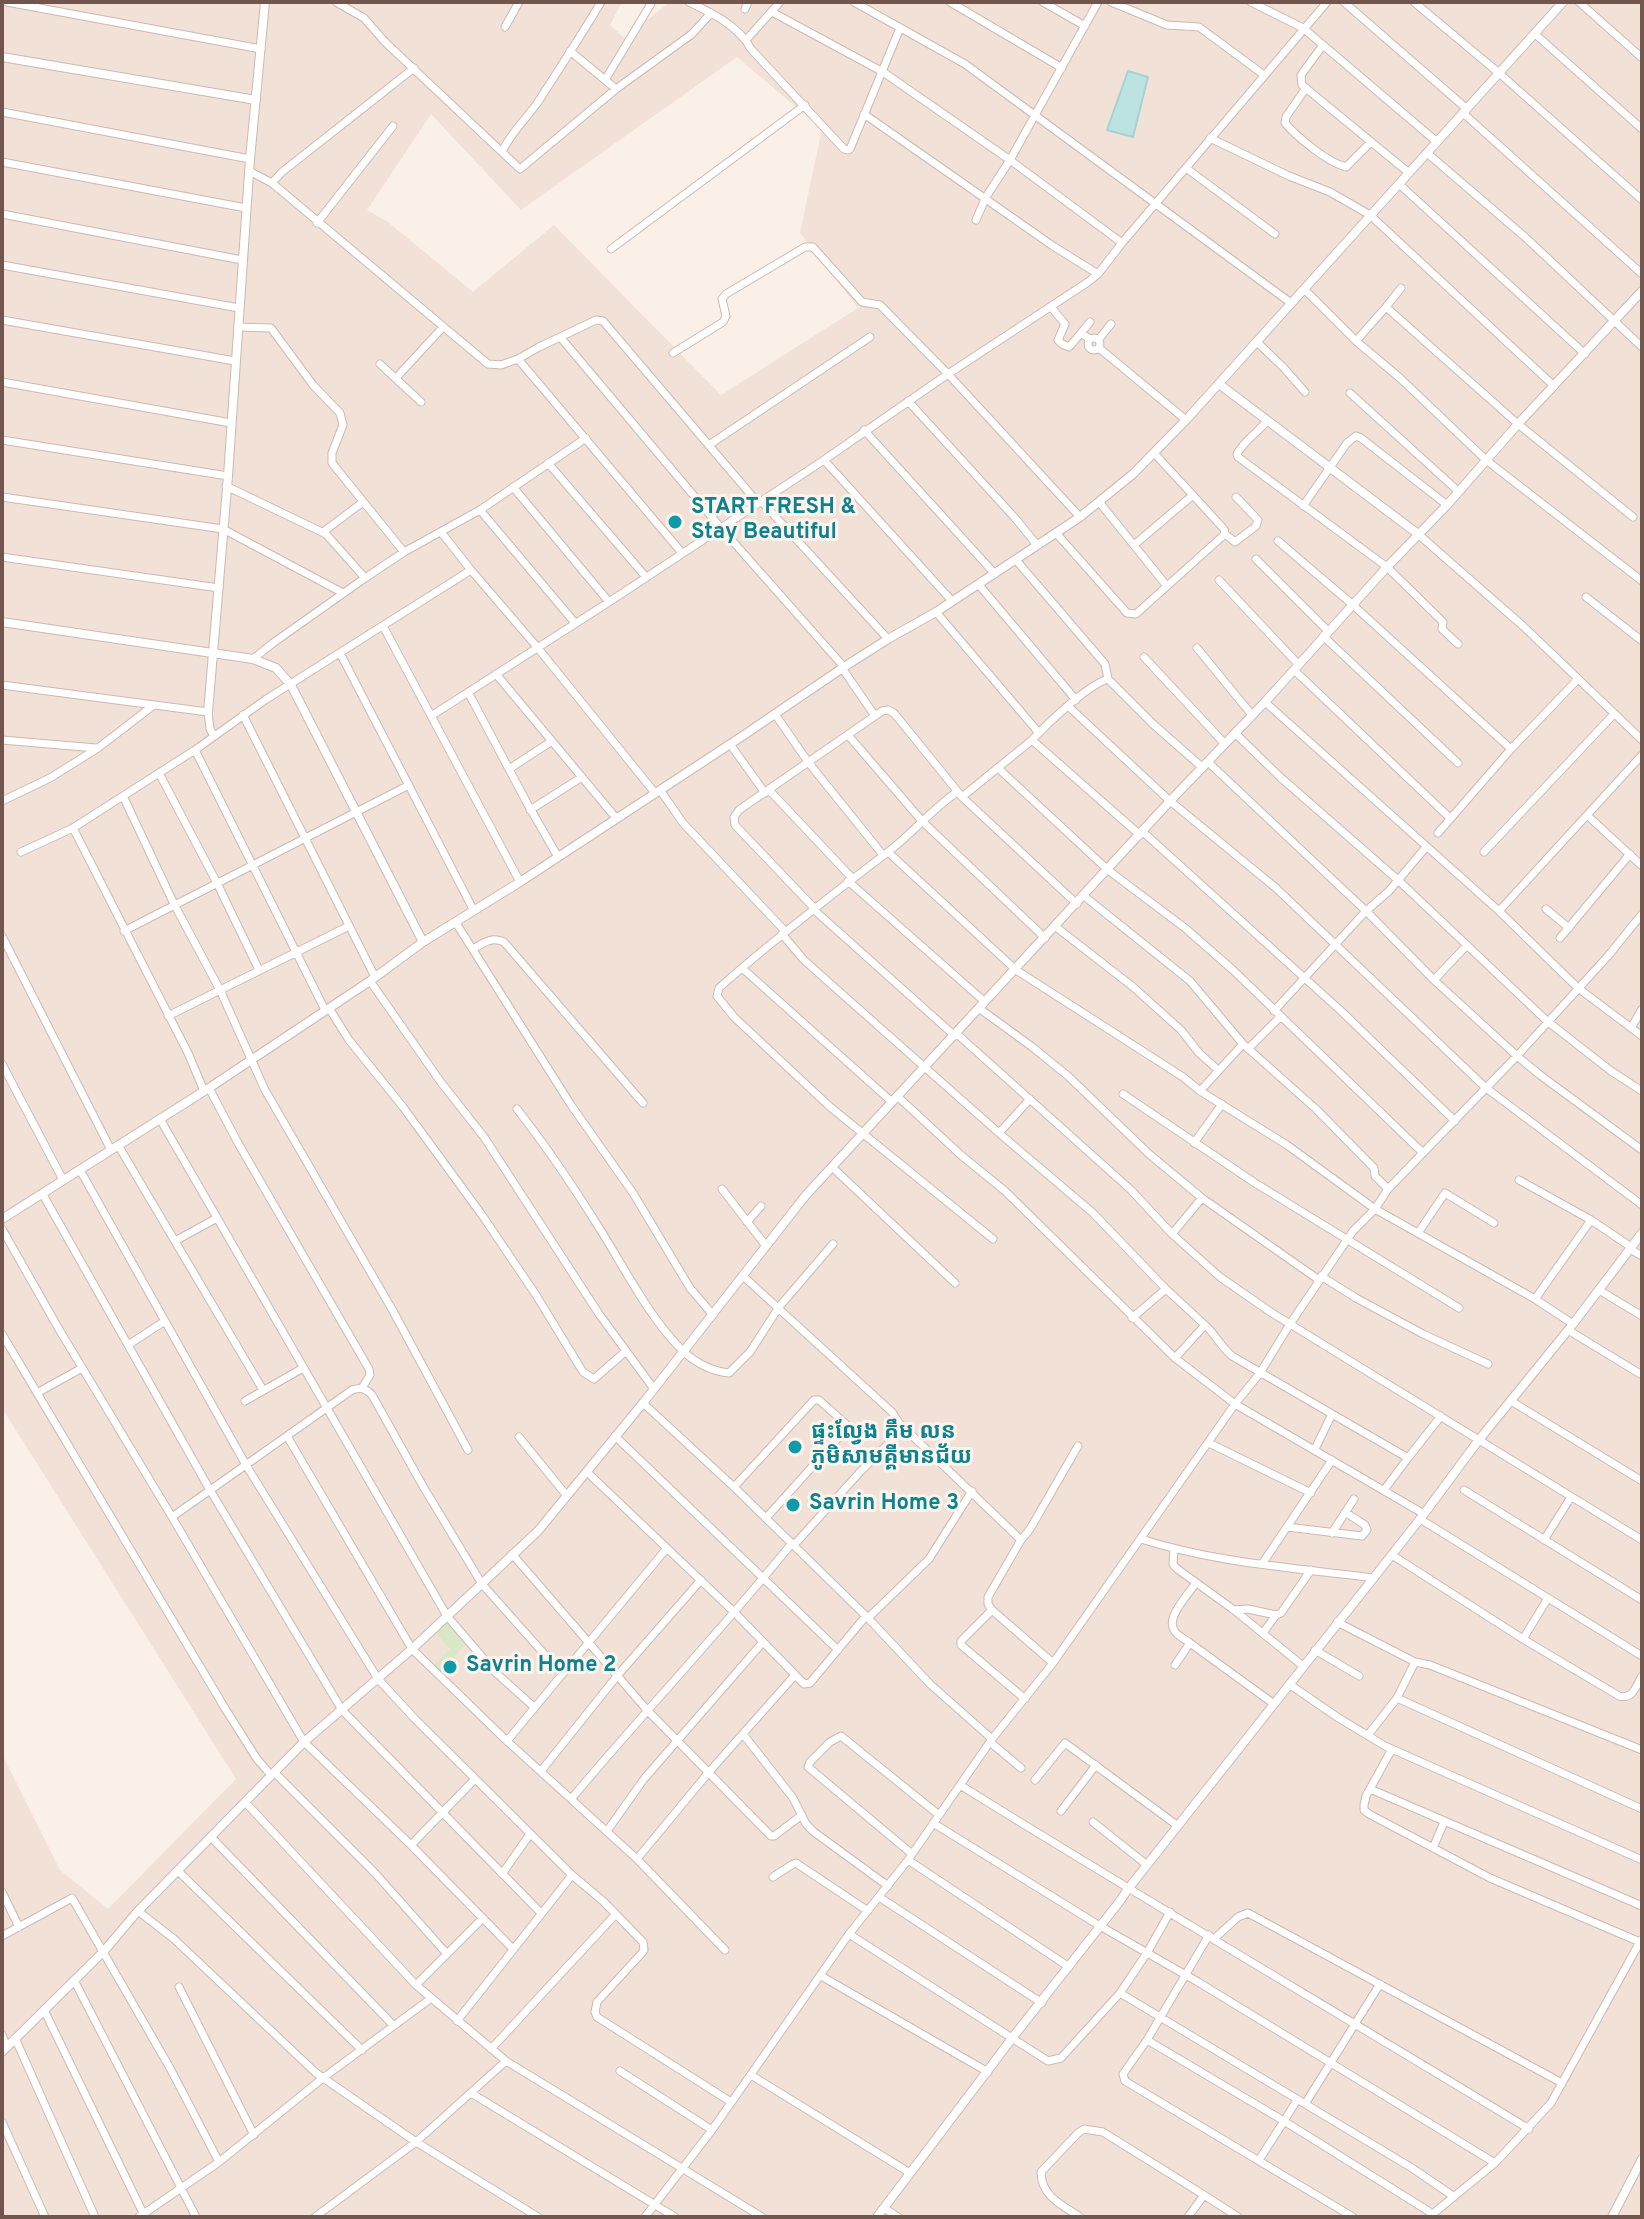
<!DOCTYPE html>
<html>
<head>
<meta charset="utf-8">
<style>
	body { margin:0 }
	#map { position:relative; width:1644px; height:2219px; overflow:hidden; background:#faf0e7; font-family:Overpass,sans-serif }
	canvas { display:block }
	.frame { position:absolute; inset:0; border:4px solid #72554d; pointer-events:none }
</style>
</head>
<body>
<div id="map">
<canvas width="1644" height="2219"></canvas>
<div class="frame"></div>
</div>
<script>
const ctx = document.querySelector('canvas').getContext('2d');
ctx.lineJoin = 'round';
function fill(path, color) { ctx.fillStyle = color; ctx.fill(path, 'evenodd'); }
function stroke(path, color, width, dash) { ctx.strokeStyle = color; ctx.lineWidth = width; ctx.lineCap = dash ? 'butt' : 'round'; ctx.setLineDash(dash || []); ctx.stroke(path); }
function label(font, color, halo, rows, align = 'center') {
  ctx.font = font + ' Overpass,"Noto Sans Khmer",sans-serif'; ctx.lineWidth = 6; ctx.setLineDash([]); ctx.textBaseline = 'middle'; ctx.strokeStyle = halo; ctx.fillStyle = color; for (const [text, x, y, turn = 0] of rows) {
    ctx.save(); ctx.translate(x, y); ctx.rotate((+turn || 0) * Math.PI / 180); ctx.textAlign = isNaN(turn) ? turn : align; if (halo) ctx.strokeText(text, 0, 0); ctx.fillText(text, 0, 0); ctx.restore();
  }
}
fill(new Path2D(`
	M2,2H622L610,25L624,38L670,2H1642V2217H2V1754L60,1870L108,1909L236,1779L2,1408ZM737,57L822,129L800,233L858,308L721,395L554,225L473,292L388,222L367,210L431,114L521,210Z`), '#f1e1d6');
fill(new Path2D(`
	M447,1616L468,1640L455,1656V1658L441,1671L434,1665L450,1649L433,1630Z`), '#d9e7c6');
const water = new Path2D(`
	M1128,71L1148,77L1133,137L1107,130Z`);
fill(water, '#bde2e2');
stroke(water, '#a4d3d3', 2);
const minor = new Path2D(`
	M7,2L261,49
	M336,2L364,18L385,42L520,169L616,89L692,34L711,13
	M689,2C712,13 739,26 751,49L844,149L848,150L850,149L900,28
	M854,2L965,64L1291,303
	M950,2L1062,68
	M1043,2L1085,26
	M1111,2L1167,25L1199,27L1264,75
	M1251,2L1303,28L1437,142
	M1344,2L1467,109
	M1414,2L1499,73L1642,200
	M1579,2L1642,58
	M745,9L748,2
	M772,12L883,72L1010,160L1122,243
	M505,27L519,2
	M1535,34L1642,129
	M746,40L780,2
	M1323,45L1301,75L1302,85L1409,173
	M570,51L616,89
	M605,80L652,2
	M1306,88L1286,117L1285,123C1298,138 1327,162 1346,167L1371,142
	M2,112L250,159
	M1463,113L1642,274
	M864,114L1053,246L1098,274
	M1210,138L1289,176L1330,192L1370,215L1554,386
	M502,152C510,134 526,119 538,102C559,69 581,36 601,2
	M1427,153L1525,237L1642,347
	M2,162L246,208
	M1186,168L1275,234
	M249,171L272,183L488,364L501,365L518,359L539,347L596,320L603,321L758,503
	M272,183L282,172L414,68
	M1399,184L1585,354
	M2,214L242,260
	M976,220L986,197L1010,160L1098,2
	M317,223L393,126
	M611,249L805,105
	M2,265L239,308
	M1304,289L1356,341L1400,378L1486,460L1642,581
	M1051,307L1065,324L1058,340L1062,344L1069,347L1081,333L1090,339
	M1386,307L1401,288
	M2,320L235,361
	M238,327L271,328L313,385L340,413L343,425L332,453V463L404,552
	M1081,333L1090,322
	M1088 344a6 6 0 1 1 12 0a6 6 0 1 1-12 0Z
	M561,338L721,528L844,667
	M1099,339L1111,324
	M1356,341L1386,307L1518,424L1633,517
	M1257,342L1283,367L1305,392
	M1099,348L1186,420
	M673,353L723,322L726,316L722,299L726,294L805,247H813L862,302L880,305L948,374L1080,517
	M518,359L682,553
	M380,364L421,402
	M396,378L443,327
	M2,382L231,423
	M1350,393L1458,491
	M908,401L1015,518L1037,545
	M1267,421C1258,432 1243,442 1237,454L1238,457L1387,567L1443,622L1442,629L1458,644
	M864,430L995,574
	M2,440L228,476
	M709,445L870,337
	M1154,453L1224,529L1225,534L1235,542L1256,526L1258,520L1236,497
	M824,460L952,601
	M548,463L646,577
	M226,486L326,534L365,578
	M513,487L609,602
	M2,497L223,529L343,593
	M761,501L888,639
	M1100,503L1166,585
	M1303,506L1347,443L1356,436L1361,438L1447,505
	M480,510L575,623
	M323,532L363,502
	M441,532L471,570
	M1056,533L1127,613L1136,614L1225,534
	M1418,534L1523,626L1642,740
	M1278,541L1353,605L1511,749
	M1134,545L1193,495
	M2,557L219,588
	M1256,559L1328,631
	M1016,560L1105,664L1108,679
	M1219,580L1298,664
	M979,585L1076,700
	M1586,597L1642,641
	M936,612L1039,733
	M383,626L520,882
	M1323,636L1458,763
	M1197,648L1252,715
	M340,653L474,911
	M1144,657L1225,744
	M253,659L273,643L365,578L404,552L480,510L586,438
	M842,668L875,716
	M1294,670L1450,818
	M496,674L616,818
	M2,685L208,712L210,729L214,736
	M468,692L527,803L558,857
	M1265,702L1499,911L1578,988L1642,1036
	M1068,706L1170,801L1276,888L1486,1088L1642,1205
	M775,714L808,762L883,855
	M243,715L375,977
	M431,716L609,602L824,460L948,374L1088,282L1098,274L1122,243L1327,2
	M1235,733L1280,777L1398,880L1547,1021L1611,1071L1642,1091
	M848,735L922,821L1045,938
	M2,740L96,748
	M1032,740C1048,723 1086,686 1108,679L1153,724L1203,768
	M730,744L765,793
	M195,750L325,1010
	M1208,762L1366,911L1434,980L1517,1056L1540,1075L1642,1150
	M509,769L552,741
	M999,769L1108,870L1185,928L1233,970L1423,1153
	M159,773L217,883L259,970
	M660,790L683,823L785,931
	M769,790L852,878
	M957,792C932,809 912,834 888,852C830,896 773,940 719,988L717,996L734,1017L829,1106L993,1239
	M123,796L174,904L220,990L265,1090L393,1311L468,1450
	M962,797L1032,740L1140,835
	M2,801L50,778L98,748L154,705
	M530,810L582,777
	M1588,816L1642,866
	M73,828L188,1053L204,1091
	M1143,832L1340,1010L1455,1121
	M1438,833L1511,749L1578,679
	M21,852L73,828L195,750L265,700L471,570L537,647L655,793
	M888,852L1016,970L1183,1077L1200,1091L1287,1145L1375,1209L1535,1299L1573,1324
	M1484,852L1614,714
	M848,881L985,1002
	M1084,896L1190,981L1243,1044L1316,1109L1374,1168L1375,1176L1388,1189
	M814,908L735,825L734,817L739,810L882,711L888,710L894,713L962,797L1077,904
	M813,909L955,1036
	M1546,909L1569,928
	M1499,911L1642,755
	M456,923L571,1105L633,1193L690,1288L713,1315
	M1056,927L1132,986L1181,1030L1199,1053L1218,1070
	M124,931L409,785
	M782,934L803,959L824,978L999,1133L1093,1213L1166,1289L1132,1318
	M2,936L111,1150
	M1560,938L1630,854
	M473,949C483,943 492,936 504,942L643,1103
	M742,968L892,1102
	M1434,980L1467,945
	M370,981L440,1081L484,1137L599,1314L654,1389
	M329,1008L349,1040L403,1107L482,1215L536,1295L583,1372L594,1379L626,1351
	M980,1009L1031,1046L1068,1076L1149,1154L1202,1198L1319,1280
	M1274,1011L1366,911L1389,891L1426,847
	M168,1016L349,926
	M1631,1028L1642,1009
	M957,1034L1131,1190L1172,1234L1220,1277L1272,1313L1642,1540
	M1248,1049L1280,1017
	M2,1064L63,1180
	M209,1088L238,1143L369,1369L370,1375L362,1388
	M1200,1091L1243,1044
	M1123,1094L1255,1183L1459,1308
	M897,1096L962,1156L1005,1191L1175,1358L1235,1404L1424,1514
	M517,1109C546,1146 573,1186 598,1226C623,1265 648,1316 681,1349C694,1362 711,1371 729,1373L750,1352L779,1307L833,1244
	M160,1119L447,1616L495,1672L534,1707
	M999,1133L1030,1099
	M1194,1143L1222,1104
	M118,1145L263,1390
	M832,1167L955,1283
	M80,1170L246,1465L378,1679L415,1719L572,1875L603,1901L643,1942L644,1950L641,1954L597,2002L595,2012L597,2017L731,2102
	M1519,1180L1591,1220L1631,1247
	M722,1189L766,1246
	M42,1193L210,1490L342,1710L541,1913
	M747,1222L761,1206
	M2,1229L60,1331L172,1517L304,1742L411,1845L513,1949
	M1418,1233L1445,1193L1494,1223
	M1172,1234L1202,1198
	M175,1241L217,1218
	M1630,1249L1642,1256
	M743,1276L892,1412L899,1423L898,1431L893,1439L860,1472L794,1545
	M1321,1276L1356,1298L1423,1334L1488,1364
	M1166,1289L1205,1325L1175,1358
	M1599,1290L1642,1316
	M1535,1299L1591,1220
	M1205,1325C1216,1335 1221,1347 1232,1356L1408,1458L1441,1416
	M1568,1330L1642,1375
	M2,1334L226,1710L257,1759L271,1775
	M128,1345L165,1321
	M37,1393L82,1368
	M245,1401L303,1368
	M1511,1401L1642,1481
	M643,1403L734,1487L868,1618L930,1684L992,1739
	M899,1423L1021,1540L988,1597V1604L992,1610L1053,1663
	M287,1436L412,1649L507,1741L637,1859L725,1950
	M615,1436L838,1650
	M519,1437L567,1496
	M1209,1443L1311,1493
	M1315,1449L1332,1414
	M587,1472L735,1613L804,1684L810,1683L866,1616
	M734,1487L814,1400H819L846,1424V1429L766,1518
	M1384,1490L1408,1458
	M1464,1490L1642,1600
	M172,1517L352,1390C360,1387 366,1388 372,1395L424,1488L482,1584L562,1674
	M1420,1519L1642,1656
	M1287,1527L1362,1536L1367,1530L1365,1525L1345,1512
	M1332,1533L1354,1499
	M1141,1539C1216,1563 1296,1568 1374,1578
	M1021,1540L1030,1529L1078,1446
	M1544,1540L1571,1497
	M1174,1549L1173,1564L1176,1568L1234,1610L1303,1666
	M512,1554L647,1710L771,1836H774L802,1815
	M1392,1555L1523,1639L1619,1696C1633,1700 1636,1686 1642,1676
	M1262,1564L1332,1460
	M992,1610L961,1641V1645L1025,1699
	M1234,1610L1248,1609L1276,1615L1281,1613L1311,1570
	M868,1618L929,1559L972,1491
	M1337,1622L1415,1662L1430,1665L1642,1750
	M1263,1633L1276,1615
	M1523,1639L1548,1598
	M1190,1643C1185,1639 1177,1636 1174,1630C1166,1617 1188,1595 1195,1584
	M1315,1650L1359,1676
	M1175,1665L1190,1643L1274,1704
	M1289,1684L1337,1717L1385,1746L1642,1860
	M1397,1698L1642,1809
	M743,1734L793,1798L806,1824L814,1832L888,1886
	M1368,1735L1397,1698L1415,1662
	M507,1741L667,1548
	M990,1742L1021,1768
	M1392,1749L1366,1796L1364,1805V1810L1369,1814L1490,1878L1640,1942
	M541,1771L617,1676L701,1580
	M274,1772L375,1873L447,1954
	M1035,1780L1065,1743L1178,1826
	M960,1785C1148,1902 1340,2014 1529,2129
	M1370,1789L1642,1906
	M572,1798C644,1712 721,1631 792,1543
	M245,1802L416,1985L506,2061L762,2217
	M1061,1811L1096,1765
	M1093,1822L1147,1865
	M933,1823L1100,1926L1198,1982L1495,2163
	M607,1831L644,1779L763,1642
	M211,1837L393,2025
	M411,1845L475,1779
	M1433,1848L1444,1822
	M912,1854L808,1767L810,1762L830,1742L841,1736L939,1815
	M637,1859L709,1772L795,1675
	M908,1860L992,1739L1053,1663L1235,1404L1260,1373L1290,1324L1353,1231L1375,1209L1388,1189L1517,1056L1608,956L1642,914
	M178,1871L362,2050
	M502,1874L530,1834
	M773,1877L793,1864L796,1863L868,1911
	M2,1892L19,1927
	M879,1897L1042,2003
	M138,1911L174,1939L316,2073L416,2142L538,2217
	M849,1934L1048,2061L1061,2058L1120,1993L1147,1953L1170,1912
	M1209,1935L1147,2040L1123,2074L1125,2081L1353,2217
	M2,1936L72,1898L170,2068L219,2162
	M1215,1938L1238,1917L1248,1913L1562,2083
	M821,1976L988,2072
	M74,1980L196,2217
	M416,1985L482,1919
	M179,1987L254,2135
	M1120,1993L1412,2168L1453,2196
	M44,2010L144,2215
	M457,2021L572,1875
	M2,2035L7,2047
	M15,2038L95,2217
	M1147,2040L1284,2121L1259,2160
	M491,2049L615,1915
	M620,2071L712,2130
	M751,2075L910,2173
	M471,2093L675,2217
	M1297,2100L1284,2121L1433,2214
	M1305,2104L1380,1984
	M2,2122L45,2217
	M884,2208L898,2217
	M139,2217L219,2162L323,2078L430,1999
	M315,2217L416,2142L506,2061
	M645,2217L712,2130L849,1934L908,1860L1069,1967
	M1080,2217C1062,2205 1041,2196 1041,2172L1078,2133L1084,2129L1103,2132L1204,2195
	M1188,2217L1204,2195L1238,2217
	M1429,2217L1495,2163L1551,2103L1641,1940`);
const tertiary = new Path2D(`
	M2,57L256,100
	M1219,384L1418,534
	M2,622L253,659L276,668L291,685L423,942
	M208,712L228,476L250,159L265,2
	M2,1219L209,1088L370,981L423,942L520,882L744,735L844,667L888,639L936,612L1080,517L1133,474L1186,420L1563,2
	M2,2052L104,1951L138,1911L304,1742L412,1649L538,1531L643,1403L806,1195L1170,801L1265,702L1387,567L1447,505L1518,424L1642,291
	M877,2217L1013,2037L1120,1901L1128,1889L1424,1514L1478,1441L1573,1324L1642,1233
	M1612,2217L1642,2159`);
stroke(minor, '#cdb9b1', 9);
stroke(tertiary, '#cdb9b1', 10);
stroke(minor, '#fff', 7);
stroke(tertiary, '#fff', 8);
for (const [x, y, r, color] of [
	[675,522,8,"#0f9aa8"],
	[795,1447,8,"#0f9aa8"],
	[793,1505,8,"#0f9aa8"],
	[450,1667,8,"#0f9aa8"]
]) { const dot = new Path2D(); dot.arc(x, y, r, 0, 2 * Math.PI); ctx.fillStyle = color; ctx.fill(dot); stroke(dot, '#fdf4ed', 3); }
label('bold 22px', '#0d838f', '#fdf4ed', [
	["START FRESH &",691,509],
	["Stay Beautiful",691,534],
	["ផ្ទះល្វែង គឹម លន",811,1434],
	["ភូមិសាមគ្គីមានជ័យ",811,1459],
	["Savrin Home 3",809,1505],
	["Savrin Home 2",466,1667]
], 'left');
</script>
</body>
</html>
